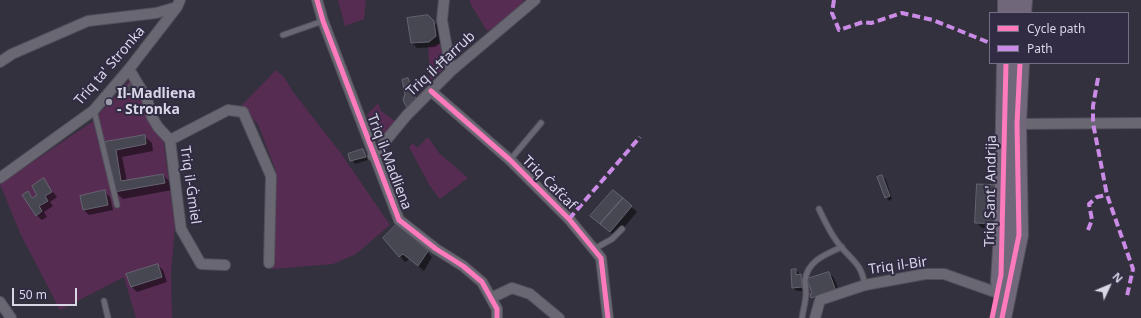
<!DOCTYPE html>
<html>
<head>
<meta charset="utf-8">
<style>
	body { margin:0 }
	#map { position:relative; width:1141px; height:318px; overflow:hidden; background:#34313e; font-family:"Noto Sans",sans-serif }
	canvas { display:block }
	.legend { position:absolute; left:989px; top:12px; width:140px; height:52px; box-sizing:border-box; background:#312b44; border:1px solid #746f85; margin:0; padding:5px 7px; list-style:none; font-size:12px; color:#d9d6e6 }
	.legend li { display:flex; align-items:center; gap:8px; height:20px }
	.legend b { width:20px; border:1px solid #746f85 }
	.north { position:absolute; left:1089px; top:266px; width:40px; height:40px; -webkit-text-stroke:3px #312b44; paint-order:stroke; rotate:46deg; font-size:11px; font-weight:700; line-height:16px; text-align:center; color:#d9d6e6 }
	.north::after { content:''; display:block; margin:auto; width:14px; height:18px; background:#d9d6e6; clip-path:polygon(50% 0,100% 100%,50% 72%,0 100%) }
	.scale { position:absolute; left:12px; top:288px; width:65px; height:18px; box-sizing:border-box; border:2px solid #d9d6e6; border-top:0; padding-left:5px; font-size:12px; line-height:14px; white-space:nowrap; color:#d9d6e6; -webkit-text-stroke:3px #312b44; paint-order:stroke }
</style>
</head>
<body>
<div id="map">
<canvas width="1141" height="318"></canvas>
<ul class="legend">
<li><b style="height:5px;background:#fd7abc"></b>Cycle path</li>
<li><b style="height:5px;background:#ca8be6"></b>Path</li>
</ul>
<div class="north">N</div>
<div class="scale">50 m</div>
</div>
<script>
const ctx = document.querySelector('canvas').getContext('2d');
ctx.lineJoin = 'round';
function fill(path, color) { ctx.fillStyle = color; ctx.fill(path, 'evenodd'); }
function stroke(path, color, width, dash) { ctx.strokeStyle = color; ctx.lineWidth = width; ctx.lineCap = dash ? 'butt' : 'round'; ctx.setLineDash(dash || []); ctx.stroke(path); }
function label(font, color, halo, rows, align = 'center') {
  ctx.font = font + ' "Noto Sans",sans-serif'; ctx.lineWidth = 4; ctx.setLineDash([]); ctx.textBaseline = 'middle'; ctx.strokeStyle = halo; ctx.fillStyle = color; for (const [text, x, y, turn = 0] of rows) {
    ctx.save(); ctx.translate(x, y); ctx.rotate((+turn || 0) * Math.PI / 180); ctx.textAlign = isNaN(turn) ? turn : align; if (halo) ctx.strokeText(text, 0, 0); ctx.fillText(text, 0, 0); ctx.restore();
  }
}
fill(new Path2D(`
	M338,0H366L364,19L345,26Z
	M470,0H524C517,14 501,25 487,31L470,3Z
	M440,44L446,67L430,81L428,46Z
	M276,70L284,77L293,92L340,152L390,225L356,254L333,264L272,269L276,171L258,124L241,106Z
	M130,80L143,99L163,139L175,227L171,272L172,318H136L124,277L60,310L20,233L0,184L92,122Z
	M378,103L381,111L395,121L381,139H376L367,115Z
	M428,137L439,153L468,178L440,199L430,186L409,147L413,143L417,148Z`), '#572c52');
fill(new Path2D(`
	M427,16L439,27L441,42L435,47L417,48L412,43Z
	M408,79L411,83L419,103L411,110Z
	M131,84L135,88L128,96L123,92Z
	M144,136L152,143L153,151L122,157L127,181L163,175L170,182L172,190L123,199L115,192L107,143Z
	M363,150L368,160L355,164L349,154Z
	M882,176L886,180L892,199L889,201L886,197Z
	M43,180L57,197L50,202L53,206L44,212L47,217L42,220L36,215L28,192L34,199L39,195Z
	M978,185L1004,229L982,228L976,222Z
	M613,191L637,212L616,237L597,221Z
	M105,192L110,197L113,210L89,215L84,210L81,197Z
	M385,238L427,252L432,257L424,271L410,259L405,262Z
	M158,265L163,270L167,282L137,292L132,287Z
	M796,270L804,279L805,291H797L793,288Z
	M829,273L834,278L841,296L817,303L811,295Z`), '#0007');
const building = new Path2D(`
	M428,15L434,21L436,36L429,42L411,43L407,18Z
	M408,78L416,99L407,108L403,100L405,94L402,80Z
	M131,83L134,86L126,96L122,93Z
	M145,135L146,144L116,150L121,181L163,174L165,183L114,192L105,142Z
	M363,149L366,157L350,161L348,154Z
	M882,175L890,196L885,198L877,177Z
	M44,178L52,192L45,196L48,201L39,206L42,211L36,216L22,195L28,191L32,198L37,195L32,186Z
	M977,184L1000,185L999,224L975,223Z
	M105,190L108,205L83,210L80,196Z
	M613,190L623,198L600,224L590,216Z
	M623,198L632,206L610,232L600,224Z
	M397,224L428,251L418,266L403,254L399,257L383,238Z
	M158,264L162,277L131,287L126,274Z
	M796,269V275L801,274L802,287L792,288L791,270Z
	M829,272L836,291L811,298L810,294L812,293L807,279Z`);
fill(building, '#474752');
stroke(building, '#646570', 1);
const lane = new Path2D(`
	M283,35L323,21
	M94,110L117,205
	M510,160L541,123
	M819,209C825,222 832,237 842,248C854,262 861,264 865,285
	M594,249L612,239L622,229
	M104,301L108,318
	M802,318C803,310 806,301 806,293C806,289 805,285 805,281C807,261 826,254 842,247`);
const street = new Path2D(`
	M317,0L323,21L399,220L436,249L463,266L482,282L497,309V318
	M444,0L442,20L451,71
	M0,62L12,54L88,21L156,13L177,7
	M129,69L147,99L152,117L158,127L170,140L181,229L201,264L225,265
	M431,91L510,160L569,219L601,258L608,318
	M1017,124L1141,123
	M170,140L228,110L243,112L271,176L269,263
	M373,156L407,115L451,71L535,0
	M0,178L94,110L129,69L177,7L180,0
	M491,298L512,288L530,294L559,318
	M0,302L11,318
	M815,318L820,300L865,285L925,274H944L998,293`);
const highway = new Path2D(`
	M1007,13V0
	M1022,13L1023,0
	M1000,282L1003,233L1006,63
	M1002,318L1019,235L1017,124L1020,63`);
stroke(lane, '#524f5b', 7);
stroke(street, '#524f5b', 12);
stroke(highway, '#524f5b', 20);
stroke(lane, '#696771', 5);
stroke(street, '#696771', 10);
stroke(highway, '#70687a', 18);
stroke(new Path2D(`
	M834,0L832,13L839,30L863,22L871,23L902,13L933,20L990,43
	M1098,78L1093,106V123L1107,195L1133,269L1127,296
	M569,219L640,137
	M1088,230L1092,220L1089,204L1097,197L1107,195`), '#ca8be6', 4, [8, 4]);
stroke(new Path2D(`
	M317,0L323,21L399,220L436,249L463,266L482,282L497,309V318
	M431,91L510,160L569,219L601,258L608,318
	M992,318L1001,275L1006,63
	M1002,318L1019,235L1017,124L1020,63`), '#fd7abc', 5);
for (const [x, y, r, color] of [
	[109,102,4,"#9f9cab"]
]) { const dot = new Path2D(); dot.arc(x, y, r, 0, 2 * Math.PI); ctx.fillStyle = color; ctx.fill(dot); stroke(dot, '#312b44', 1.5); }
label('14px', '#d9d6e6', '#312b44', [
	["Triq il-Ħarrub",441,64,-43],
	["Triq ta' Stronka",110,66,-49],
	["Triq il-Madliena",389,162,69],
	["Triq Ċafċaf",549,183,45],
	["Triq il-Ġmiel",190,185,82],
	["Triq Sant' Andrija",991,191,-89],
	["Triq il-Bir",898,266,-8]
]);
label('bold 14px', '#d9d6e6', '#312b44', [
	["Il-Madliena",117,94],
	["- Stronka",117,110]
], 'left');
</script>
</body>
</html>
